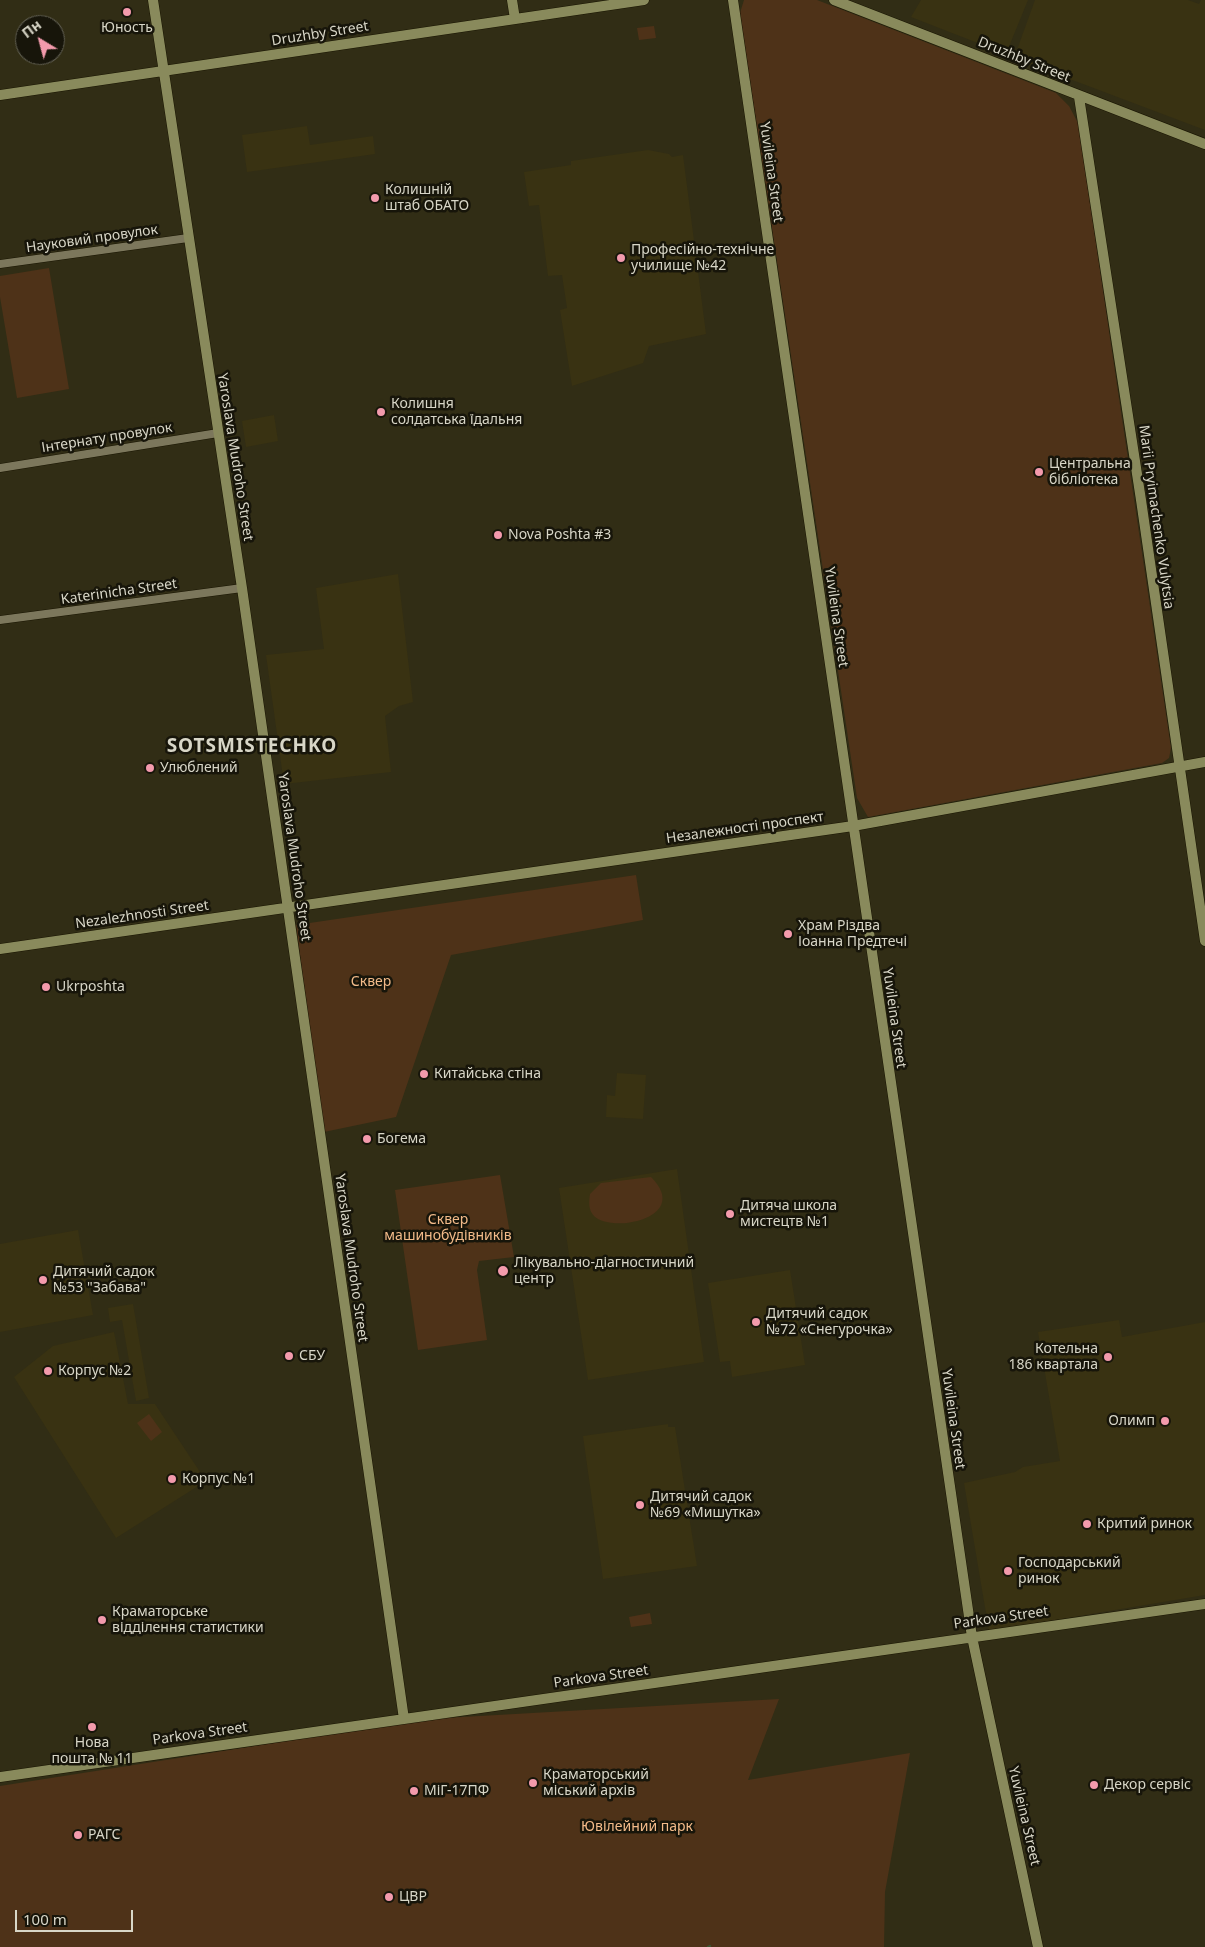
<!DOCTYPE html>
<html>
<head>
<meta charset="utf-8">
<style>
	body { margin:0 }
	#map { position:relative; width:1205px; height:1947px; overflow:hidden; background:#312d15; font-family:"Noto Sans",sans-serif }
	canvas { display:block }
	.north { position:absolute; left:15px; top:15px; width:50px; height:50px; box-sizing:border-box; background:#17150a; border:1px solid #646256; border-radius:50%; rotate:323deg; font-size:14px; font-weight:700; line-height:20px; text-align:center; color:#d8d6c7 }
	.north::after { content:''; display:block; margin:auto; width:18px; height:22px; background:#f39aac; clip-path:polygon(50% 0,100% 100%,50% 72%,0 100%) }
	.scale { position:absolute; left:15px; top:1910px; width:118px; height:22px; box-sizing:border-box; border:2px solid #d8d6c7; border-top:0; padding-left:6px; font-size:15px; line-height:18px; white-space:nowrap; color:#d8d6c7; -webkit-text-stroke:4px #17150a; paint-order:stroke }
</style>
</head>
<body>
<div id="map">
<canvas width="1205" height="1947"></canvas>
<div class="north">Пн</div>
<div class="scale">100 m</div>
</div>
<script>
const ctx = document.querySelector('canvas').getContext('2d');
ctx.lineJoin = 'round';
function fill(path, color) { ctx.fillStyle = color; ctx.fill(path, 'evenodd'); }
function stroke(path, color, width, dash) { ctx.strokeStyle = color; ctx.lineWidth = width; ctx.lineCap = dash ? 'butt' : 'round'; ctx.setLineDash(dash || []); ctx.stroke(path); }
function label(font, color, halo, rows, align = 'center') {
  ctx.font = font + ' "Noto Sans",sans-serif'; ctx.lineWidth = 5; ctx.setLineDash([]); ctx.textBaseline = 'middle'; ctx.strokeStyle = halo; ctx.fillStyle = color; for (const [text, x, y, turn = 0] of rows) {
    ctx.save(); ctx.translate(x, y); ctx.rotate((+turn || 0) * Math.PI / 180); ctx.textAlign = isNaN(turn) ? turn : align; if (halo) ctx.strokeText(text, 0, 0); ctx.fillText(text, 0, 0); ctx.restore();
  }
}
fill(new Path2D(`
	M921,0H1028L1006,54L911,17Z
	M1035,0H1188L1199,4L1201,0H1205V130L1014,58Z
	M307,126L310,145L373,136L375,154L247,172L242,135Z
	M648,150L669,154L672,157L683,155L706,334L649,346L643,363L572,386L560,310L567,308L562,275L548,276L539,205L529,206L524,172L571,165V161Z
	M274,415L278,441L246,447L242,421Z
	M398,574L413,702L399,706L385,716L391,772L284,784L266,655L324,649L316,588Z
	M617,1073L646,1075L643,1119L606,1117L607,1095L615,1096Z
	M677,1169L704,1362L588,1380L559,1188Z
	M78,1230L93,1315L0,1332V1244Z
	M790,1270L805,1365L732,1377L730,1361L720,1362L708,1283Z
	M133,1304L149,1398L136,1401L122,1320L110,1322L108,1308Z
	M1119,1320L1122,1337L1205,1322V1595L989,1631L964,1483L1015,1472L1023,1467L1060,1461L1038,1332Z
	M114,1332L128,1404H155L206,1481L116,1538L14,1377L53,1346Z
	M668,1424V1427H675L697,1566L603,1579L583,1436Z`), '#393212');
fill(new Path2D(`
	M744,0H817L1056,93L1069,106L1078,123L1171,748L1169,758L1162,763L868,817L857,798L740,13Z
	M654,26L656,38L639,40L637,28Z
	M49,268L69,389L17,398L0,297V276Z
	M636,875L643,920L451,955L396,1117L324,1132L296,925Z
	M500,1175L514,1257L479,1261L477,1270L487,1340L418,1350L395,1190Z
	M651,1177C692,1218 612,1234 594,1216C588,1210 589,1201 590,1194L601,1183Z
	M149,1414L162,1432L151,1441L137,1423Z
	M650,1613L652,1624L631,1627L629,1617Z
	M779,1699L748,1780L910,1753L885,1892L884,1947H0V1786L427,1719Z`), '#4e3218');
stroke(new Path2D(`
	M708,1947L710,1946`), '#3e5532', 2.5);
const street = new Path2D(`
	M0,264L188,238
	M0,468L218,433
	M0,620L242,588`);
const secondary = new Path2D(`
	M153,0L242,588L404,1719
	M512,0L515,19
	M733,0L972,1637L1038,1947
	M834,0L1205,144
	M0,95L644,0
	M1079,97L1141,500L1205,941
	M0,949L853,826L1205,762
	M0,1777L1205,1604`);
stroke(street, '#191500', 9);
stroke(secondary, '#191500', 11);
stroke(street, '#7c775c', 8);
stroke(secondary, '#898a5c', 10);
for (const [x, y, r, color] of [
	[127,12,5,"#f39aac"],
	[375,198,5,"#f39aac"],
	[621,258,5,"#f39aac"],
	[381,412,5,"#f39aac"],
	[1039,472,5,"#f39aac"],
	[498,535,5,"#f39aac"],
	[150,768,5,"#f39aac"],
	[788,934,5,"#f39aac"],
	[46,987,5,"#f39aac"],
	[424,1074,5,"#f39aac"],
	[367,1139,5,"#f39aac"],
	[730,1214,5,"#f39aac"],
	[503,1271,6,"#f39aac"],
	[43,1280,5,"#f39aac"],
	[756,1322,5,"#f39aac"],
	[289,1356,5,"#f39aac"],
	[1108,1357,5,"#f39aac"],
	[48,1371,5,"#f39aac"],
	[1165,1421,5,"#f39aac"],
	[172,1479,5,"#f39aac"],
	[640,1505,5,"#f39aac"],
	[1087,1524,5,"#f39aac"],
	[1008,1571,5,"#f39aac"],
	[102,1620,5,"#f39aac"],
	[92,1727,5,"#f39aac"],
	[533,1783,5,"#f39aac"],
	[1094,1785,5,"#f39aac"],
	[414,1791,5,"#f39aac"],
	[78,1835,5,"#f39aac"],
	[389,1897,5,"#f39aac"]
]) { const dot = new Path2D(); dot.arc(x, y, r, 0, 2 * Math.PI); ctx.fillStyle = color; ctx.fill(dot); stroke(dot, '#17150a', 2); }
label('14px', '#d8d6c7', '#17150a', [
	["Юность",127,28,"center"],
	["Колишній",385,190],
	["штаб ОБАТО",385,206],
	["Професійно-технічне",631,250],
	["училище №42",631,266],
	["Колишня",391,404],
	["солдатська їдальня",391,420],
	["Центральна",1049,464],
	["бібліотека",1049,480],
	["Nova Poshta #3",508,535],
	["Улюблений",160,768],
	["Храм Різдва",798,926],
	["Іоанна Предтечі",798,942],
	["Ukrposhta",56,987],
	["Китайська стіна",434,1074],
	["Богема",377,1139],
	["Дитяча школа",740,1206],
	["мистецтв №1",740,1222],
	["Лікувально-діагностичний",514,1263],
	["центр",514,1279],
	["Дитячий садок",53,1272],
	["№53 \"Забава\"",53,1288],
	["Дитячий садок",766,1314],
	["№72 «Снегурочка»",766,1330],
	["Котельна",1098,1349,"right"],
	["186 квартала",1098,1365,"right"],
	["СБУ",299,1356],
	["Корпус №2",58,1371],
	["Олимп",1155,1421,"right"],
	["Корпус №1",182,1479],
	["Дитячий садок",650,1497],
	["№69 «Мишутка»",650,1513],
	["Критий ринок",1097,1524],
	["Господарський",1018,1563],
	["ринок",1018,1579],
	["Краматорське",112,1612],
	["відділення статистики",112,1628],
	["Нова",92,1743,"center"],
	["пошта № 11",92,1759,"center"],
	["Краматорський",543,1775],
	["міський архів",543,1791],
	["Декор сервіс",1104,1785],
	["МіГ-17ПФ",424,1791],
	["РАГС",88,1835],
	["ЦВР",399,1897]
], 'left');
label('14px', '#d8d6c7', '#17150a', [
	["Druzhby Street",320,34,-9],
	["Druzhby Street",1024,60,22],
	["Yuvileina Street",771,172,82],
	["Науковий провулок",92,239,-8],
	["Інтернату провулок",107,438,-9],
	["Yaroslava Mudroho Street",235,457,81],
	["Marii Pryimachenko Vulytsia",1156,517,82],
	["Katerinicha Street",119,592,-8],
	["Yuvileina Street",836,617,82],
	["Незалежності проспект",745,828,-8],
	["Yaroslava Mudroho Street",294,857,82],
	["Nezalezhnosti Street",142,915,-8],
	["Yuvileina Street",894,1018,82],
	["Yaroslava Mudroho Street",351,1258,82],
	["Yuvileina Street",953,1419,82],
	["Parkova Street",1001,1618,-8],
	["Parkova Street",601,1677,-8],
	["Parkova Street",200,1734,-8],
	["Yuvileina Street",1024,1816,77]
]);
label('14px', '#f2ba89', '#17150a', [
	["Сквер",371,982],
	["Сквер",448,1220],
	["машинобудівників",448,1236],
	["Ювілейний парк",637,1827]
]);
ctx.letterSpacing = '1px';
label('bold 19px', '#d8d6c7', '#17150a', [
	["SOTSMISTECHKO",252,747]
]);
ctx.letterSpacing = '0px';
</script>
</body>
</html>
